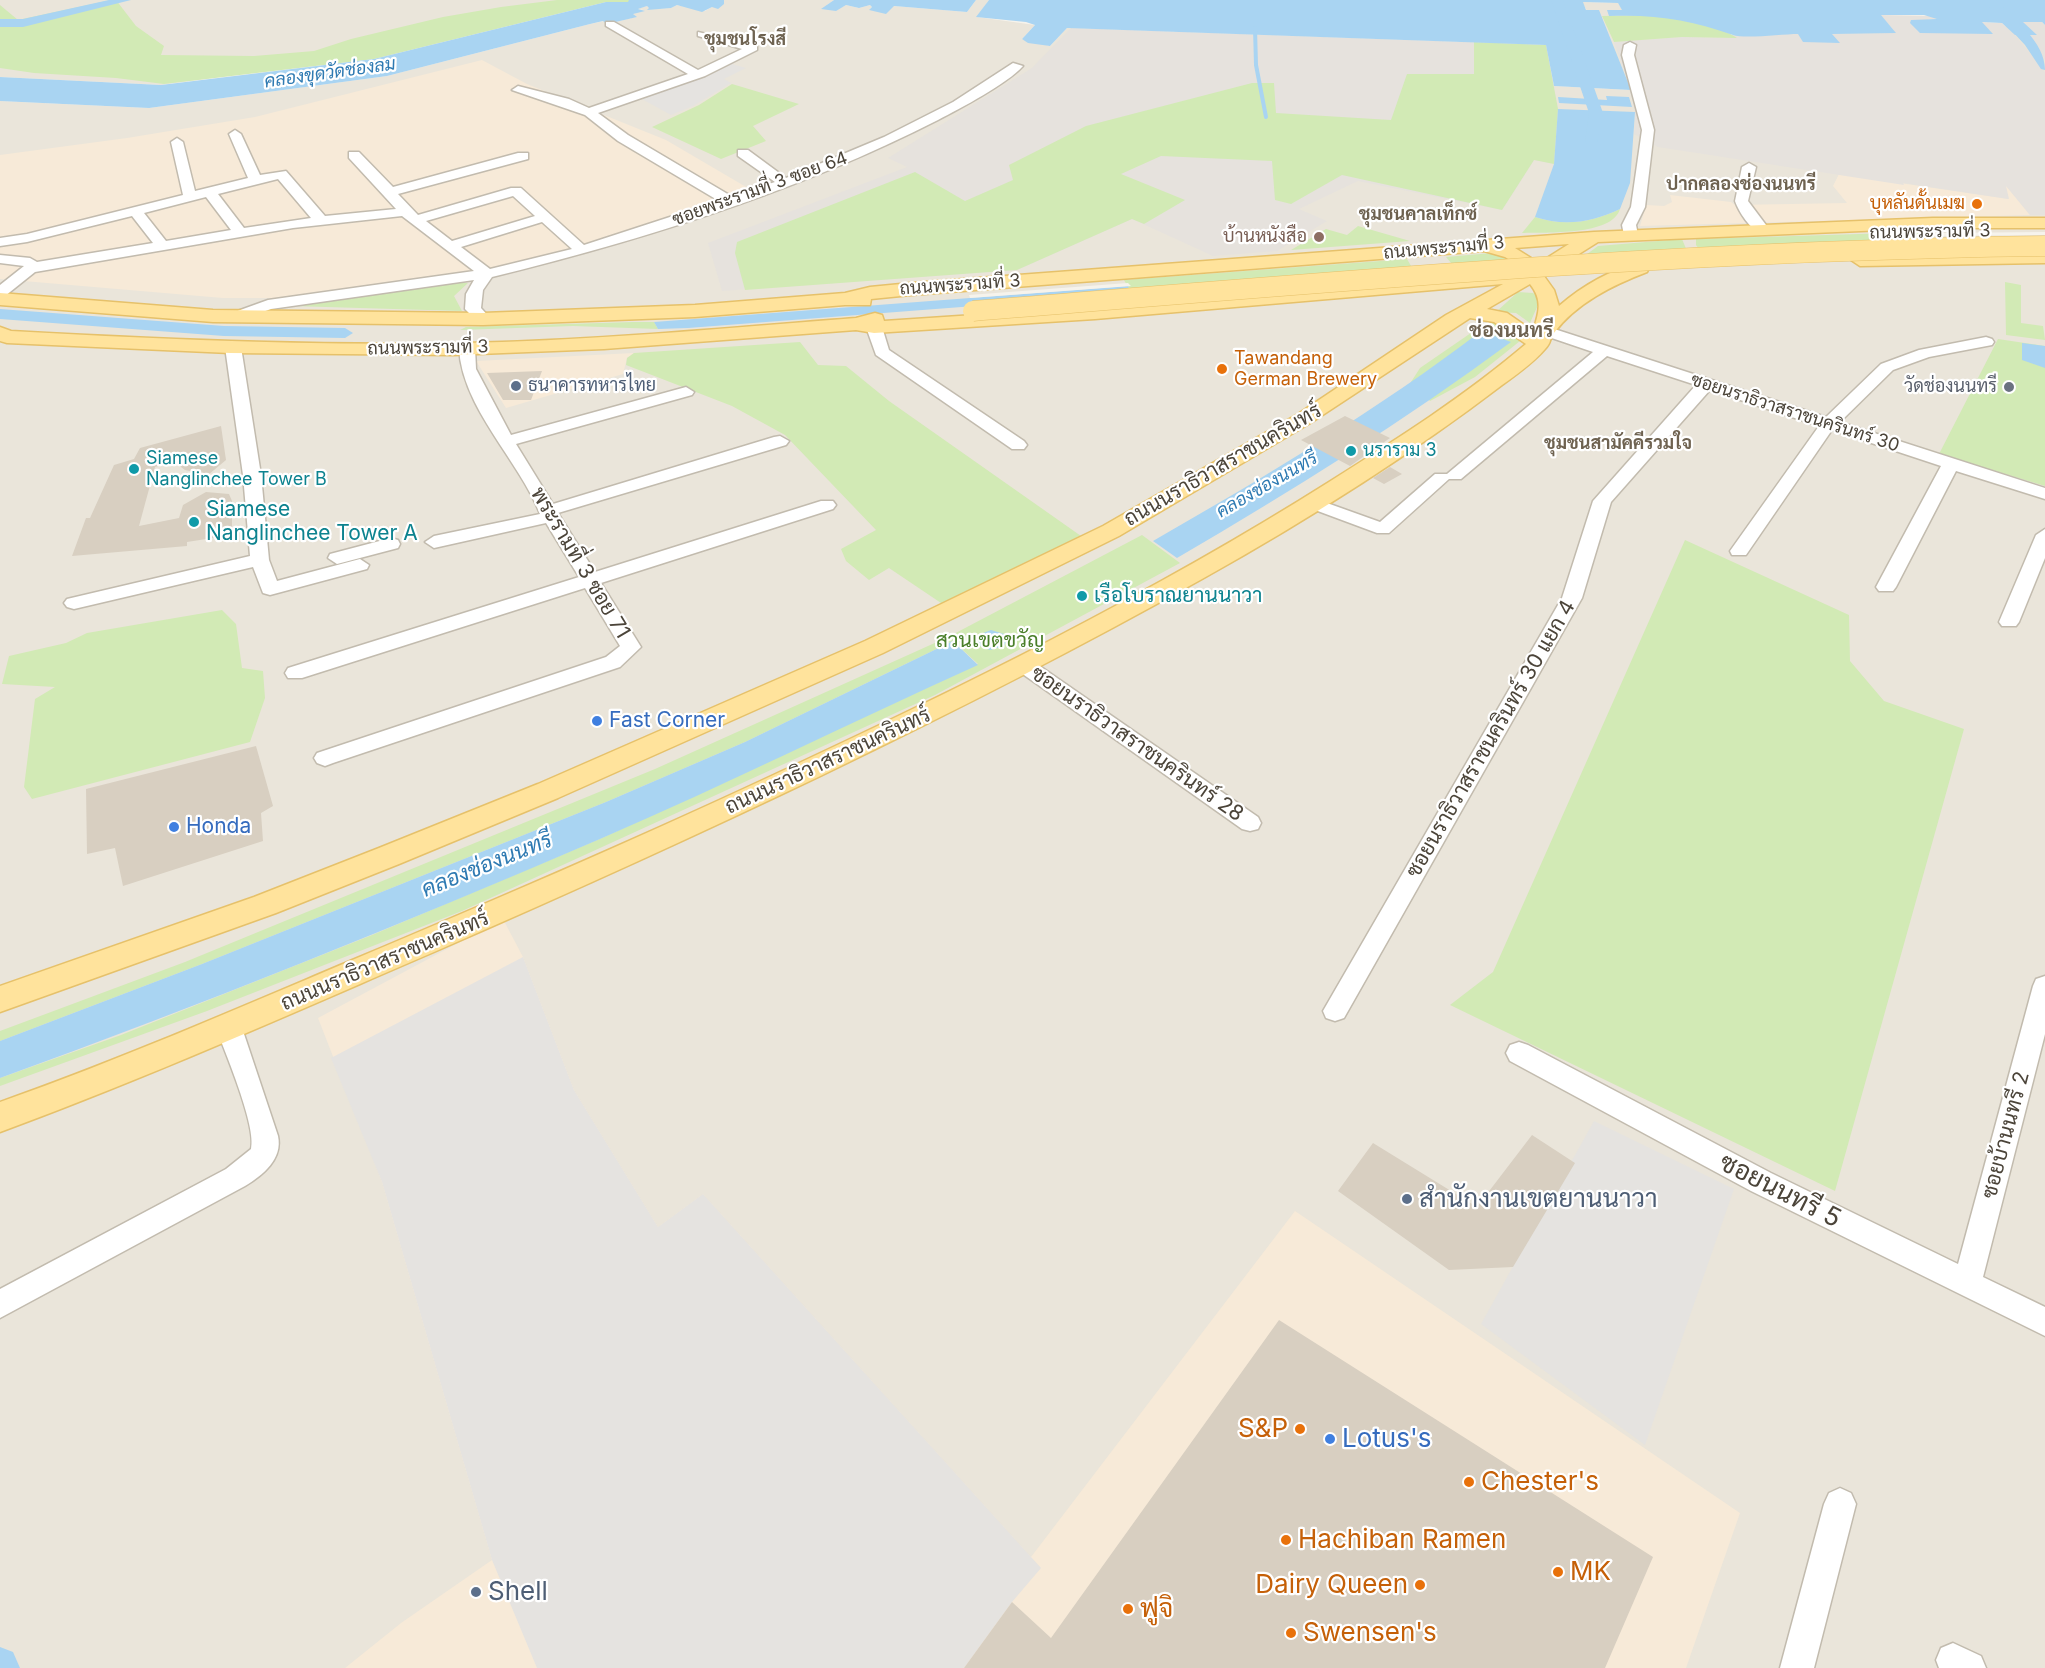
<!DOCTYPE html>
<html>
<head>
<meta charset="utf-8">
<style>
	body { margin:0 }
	canvas { display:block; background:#f6f3ec }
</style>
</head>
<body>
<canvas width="2045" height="1668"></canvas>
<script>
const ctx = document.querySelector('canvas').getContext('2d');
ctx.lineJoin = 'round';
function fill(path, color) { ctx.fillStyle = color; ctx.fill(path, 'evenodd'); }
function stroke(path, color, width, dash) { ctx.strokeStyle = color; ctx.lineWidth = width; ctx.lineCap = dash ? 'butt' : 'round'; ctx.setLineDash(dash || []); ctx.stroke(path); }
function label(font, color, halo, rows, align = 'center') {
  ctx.font = font + ' Inter,Sarabun,sans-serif'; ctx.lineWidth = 4.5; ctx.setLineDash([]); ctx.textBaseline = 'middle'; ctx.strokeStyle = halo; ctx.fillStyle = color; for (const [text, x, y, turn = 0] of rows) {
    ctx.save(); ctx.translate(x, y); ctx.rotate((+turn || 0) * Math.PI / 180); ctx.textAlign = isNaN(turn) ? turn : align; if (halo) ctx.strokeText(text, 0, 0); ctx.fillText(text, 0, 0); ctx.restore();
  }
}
fill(new Path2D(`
	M0,0H629L606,2L242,74L161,85L0,77Z
	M724,0H834L827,5V8L836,10L846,5L859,8L870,5L872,7L870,9L894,6L967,12L976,0H989L977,17L1035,25L1022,39L1050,46L1067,28L1546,45L1554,86L1631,90L1582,2L1618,3L1623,10L1732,35L2045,25V1668H0V101L149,108L387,76L590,24L604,21L607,24L636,17L632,14L644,10L637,9L647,6L651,9L671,8L677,5L705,11Z`), '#eae5da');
fill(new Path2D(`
	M482,60L527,84L666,140L753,191L596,243L509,266L285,298H223L0,279V155L127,138L255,117Z
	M1839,174L2008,199L2005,184L2030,215L1640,226L1646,205L1664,206L1672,202L1670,195L1731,202L1735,205L1847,203L1833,186Z
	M634,353L627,358L623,374L506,408L476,361Z
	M503,919L523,957L574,1090L658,1227L703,1194L1031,1557L1295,1211L1740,1513L1686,1668H345L401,1623L492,1560L382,1182L318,1018Z`), '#f7ead8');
fill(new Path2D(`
	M1880,15L1934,16L1938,20L1926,19L1993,33L1980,22L2002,23L2015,35L2045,72V215H2030L2006,186L2009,199L1903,183L1904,185L1658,147L1634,134L1635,112L1631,90L1614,42L1682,37L1735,38L1732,35L1798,34L1804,42H1839L1831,34L1896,33Z
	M2022,22H2042L2045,25V60L2029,35H2035Z
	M1071,28L1546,45L1558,109L1554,164L1534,160L1502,210L1358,181L1299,209L1327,221L1277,251L1213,256L1132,219L1017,270L722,291L708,243L907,167L888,158L1032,68Z`), '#e6e2dd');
fill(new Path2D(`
	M111,0H116L136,26L164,46L161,55L254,56L314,51L351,39L443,17L501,7L557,0H629V2H606L374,59L164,84L116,78L34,73L0,68V5L18,20Z
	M1657,15C1684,21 1715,23 1737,38L1682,37L1614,42L1602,16Z
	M1474,42L1546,45L1558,109L1554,164L1534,160L1502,210L1342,175L1291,204L1275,200L1272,161L1161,156L1121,174L1185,200L1144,224L1132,219L1017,270L745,290L735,253L737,242L915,172L965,201L1013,180L1009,165L1086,126L1252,83H1274L1276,113L1391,120L1407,74H1474Z
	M732,84L799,104L753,126L766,141L721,159L652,127L699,105Z
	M1620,209C1612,236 1546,232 1522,233L1535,217C1565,227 1593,222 1620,209Z
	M1358,226L1410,241L1291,250L1326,229L1347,235Z
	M1924,232L1940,242L1702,253L1696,245V239Z
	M1682,239L1687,251L1575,263L1598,246Z
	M1515,251L1516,259L1452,264L1446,257Z
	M1407,259L1414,271L1133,296L1124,280Z
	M2005,282L2021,285V323L2043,326L2045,340L2006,335Z
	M458,283H468L454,296L462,311L292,306Z
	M1518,292L1533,293L1541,298L1530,323L1516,313L1496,312Z
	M633,322H654L658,329L573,326L460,330L466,327Z
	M1495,322L1519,336L1520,341L1475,377L1430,401L1411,382L1420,368L1484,324Z
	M1998,339L2045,346V486L1939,454Z
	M800,342L818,365L846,366L889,401L1081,536L944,605L889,568L869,580L846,561L841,549L876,530L785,435L732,406L626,365L627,358L634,353Z
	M1142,535L1180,563L935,695L462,911L207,1011L0,1086V1078L121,1035L372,935L602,838L978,664L953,641L745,742L606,802L202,964L0,1041V1031L185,962L655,769L948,637Z
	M1685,540L1849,615L1850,661L1884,701L1964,729L1835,1191L1450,1005L1493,972Z
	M222,610L236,624L242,668L263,671L265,698L250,742L32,799L24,787L35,699L55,687L2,684L9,656L66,643L87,633Z`), '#d2eab5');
fill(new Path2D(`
	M728,63L746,68L724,79L731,83L693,106L671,115L642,99Z
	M523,957L574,1090L658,1227L703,1194L1041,1568L1012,1602L964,1668H537L492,1560L382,1182L331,1058Z
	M1594,1121L1734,1189L1645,1445L1481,1324Z`), '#e5e3e0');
fill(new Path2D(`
	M629,0H724V4L718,9L712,7L702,12L677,5L671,8L647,10L649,8L647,6L638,9L645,11L633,14L637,17L607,24L603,21L590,24L387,76L149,108L0,101V77L161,85L374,59L606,2H628Z
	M834,0H976L967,12L894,6L886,14L869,10L872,7L870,5L859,8L846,5L836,11L821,9Z
	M989,0H2045V25L2042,22H2023L2037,35H2015L2002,23L1982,22L1993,34L1920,33L1910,23L1911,20L1937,19L1924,15H1881L1896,33L1832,34L1840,43L1803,42L1798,34C1783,34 1745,39 1733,35C1691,20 1656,14 1609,16L1607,10H1622L1618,3L1583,2L1586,10H1599L1631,90L1554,86L1546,45L1067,28L1050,46L1028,43L1022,39L1035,25L1026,22L976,17Z
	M1606,96L1629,97L1632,107L1559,103L1558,97L1607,100Z
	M1558,109L1635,112L1630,183L1620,209C1593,222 1565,227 1535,217L1554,164Z
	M1128,286L1131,294L688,328L658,329L654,322Z
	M1481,331L1511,342C1404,421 1292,491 1177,558L1153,541C1266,476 1378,410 1481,331Z
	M2022,343L2045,346V368L2022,360Z
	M991,630L1004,634L1007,640L1004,646L990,650L978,645V635Z
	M953,641L978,665C852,722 727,784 600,839C402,924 202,1005 0,1078V1041L202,964L606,802L745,742Z`), '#a9d4f2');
fill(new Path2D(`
	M2045,232V235L1931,236L1934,233Z
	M1128,283L1131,286L970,298L969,295Z`), '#f6f3ec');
stroke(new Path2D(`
	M1255,28L1256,65L1266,117`), '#a9d4f2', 4);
fill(new Path2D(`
	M109,0H131L23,27H0V19H23Z
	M1551,0H1563L1603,113L1597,144H1587L1585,141L1589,113Z
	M1983,0H1996C2014,20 2045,41 2045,70L2041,69L2025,45Z
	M0,309L224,326L345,328L353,333L345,338L224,336L0,319Z
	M0,1647L13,1652L20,1668H0Z`), '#a9d4f2');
fill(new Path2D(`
	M542,371L531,400H503L487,373Z
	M1345,416L1390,438L1350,466L1301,440Z
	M221,426L226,460L208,475L185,470L173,461L155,467L139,526L179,518L183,505L206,492L229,494L232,501V535L187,542V546L72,556L86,518H90L114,465L134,459L140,448Z
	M1390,467L1402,474L1384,484L1373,478Z
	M256,746L273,806L261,813L263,841L123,886L115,848L87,854L86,789Z
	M1532,1135L1575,1163L1513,1267L1449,1270L1338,1191L1373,1143L1477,1207Z
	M1279,1320L1653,1557L1605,1668H964L1012,1602L1051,1638Z`), '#d8cfc1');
const minor = new Path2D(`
	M606,22H614L698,70L742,49L698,36V32L757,46V50L705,76L598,113L628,135L731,196L775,182L738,156V150H748L786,178L884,137L953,102L1013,63L1023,66C1007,84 961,108 938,120C799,191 644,240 492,277L483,290L481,308L491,319L483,324L478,322L465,309L466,294L474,280L271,309L237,321L229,316L232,313L268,300L474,271L402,216L293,228L35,272L5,296L0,298V285L24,266L0,263V255L30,258L37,262L153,243L132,216L27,242L0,246V238L27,234L183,195L171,142L177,138L183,142L195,191L248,178L229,134L235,130L241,134L260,175L286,171L325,216L396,209L349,158V152H359L393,187L518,153H528V159L398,194L418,215L511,188H521L584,245L719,201L618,141L585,115L512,90L518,86L569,99L589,108L688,74L606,26ZM278,179L311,218L244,228L218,194ZM513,196L535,216L452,241L426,221ZM206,197L231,230L166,241L144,213ZM542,222L572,249L490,269L461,247Z
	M1630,42L1636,45L1634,55L1654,130L1645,207L1636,225L1638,235L1631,239L1624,235L1622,225L1631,207L1642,130L1622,55L1624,45Z
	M1749,163L1756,167L1748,201L1769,229L1762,233C1750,230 1739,212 1735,201L1742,167Z
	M874,322L882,327L889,350L1024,441L1027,445L1024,449H1012L876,355L866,327Z
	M1545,326L1826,417L1881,364L1919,350L1986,337L1992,339L1994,342L1992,345L1929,357L1893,370L1840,422L2045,488V499L1956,471L1896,587L1893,591H1879L1876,587L1941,466L1832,430L1746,555H1732L1730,551L1819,426L1710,390L1611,502L1582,598L1344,1018L1335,1021L1326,1018L1323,1011L1562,598L1593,501L1696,385L1607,356L1461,479H1449L1389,533H1377L1307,507L1304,503L1313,498L1380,522L1435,474H1447L1593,352L1540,334L1537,331Z
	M233,342L241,347L261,475L269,560L277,581L360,559L369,565L367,569L270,595L263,593L253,567L74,609L67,607L64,603L67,599L250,556L243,475L225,347Z
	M467,343L475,348L476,369L511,435L686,387L694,392L692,395L516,444L553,504L774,437L780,436L789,441L786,445L558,513L595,572L821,501H833L836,505L833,509L601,583L641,647L620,667L333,763L325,766L317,763L314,758L317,753L606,657L620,646L585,588L302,678H288L285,673L288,668L579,577L546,523L434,548L425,542L434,536L540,514C519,460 462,408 459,348Z
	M2045,529V558L2019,622L2016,626H2002L1999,622L2036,535Z
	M391,538L398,540L400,544L398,548L337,564L328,558L330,554Z
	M1024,658L1031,660L1258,817L1261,823L1258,829L1250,831L1242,829L1017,670L1014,665L1017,660Z
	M2045,976V1034L1983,1277L2045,1307V1336L1751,1191L1510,1061L1506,1053L1510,1045L1519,1042L1528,1045L1771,1173L1958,1264L2033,986L2036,979Z
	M229,1018L238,1021L242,1028L278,1136C283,1159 263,1175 245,1186L0,1318V1289L226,1169L251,1149C257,1127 225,1052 216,1028L220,1021Z
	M1840,1488L1851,1493L1856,1504L1814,1668H1780L1824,1504L1829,1493Z
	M1953,1643L1981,1656L1986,1668H1939L1936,1660L1941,1648Z`);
const major = new Path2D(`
	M1933,218H2045V228H1933L1598,242L1544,276L1554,290L1559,306C1582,286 1610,270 1640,262L1649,268L1647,272C1613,285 1576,303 1554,333C1547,343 1553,340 1545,349C1533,363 1516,375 1502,385C1409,456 1304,522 1202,579C953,718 695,838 434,952C290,1014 147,1078 0,1132V1102C119,1060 234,1010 350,961C490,902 630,842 767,778C959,689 1150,595 1329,482C1397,439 1465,396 1526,344L1494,322L1470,318L1312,422L1119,536L883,653L558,798L399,864L276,913L0,1012V986L254,897L379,848L538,784L865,641L1103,526L1298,414L1446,315L1503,284L1095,319L874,333L856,330L604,349L453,355L230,353L7,343L0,341V327L11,331C175,340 338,347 502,342C620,338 738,327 856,318L875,313L882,315L884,321L1095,307L1523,272V268L1505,257L1484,251L911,295L871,299L870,305H845L695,317L483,325L213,322L0,305V293L213,310L483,313L695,305L845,293L870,287L911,283L1594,232ZM1569,244L1539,263L1515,248ZM1530,284C1543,300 1539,313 1533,331L1507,313L1487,309Z
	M2045,251V263L1860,266L1851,260L1860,254Z`);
stroke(minor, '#c2bbae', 3);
stroke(major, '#e6c16a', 3);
fill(minor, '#fff');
fill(major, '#ffe39c');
const majorBridge = new Path2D(`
	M973,311C1330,282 1686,250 2045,246`);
stroke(majorBridge, '#e6c16a', 21, []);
stroke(majorBridge, '#ffe39c', 20);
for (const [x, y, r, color] of [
	[1977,204,6,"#e8710a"],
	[1319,237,6,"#8d6e63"],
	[1222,369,6,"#e8710a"],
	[516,386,6,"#5c6f8a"],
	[2009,387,6,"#6b7280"],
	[1351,451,6,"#0f9aa8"],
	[134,469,6,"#0f9aa8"],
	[194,522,6,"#0f9aa8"],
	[1082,596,6,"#0f9aa8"],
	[597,721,6,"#3f7fe0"],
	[174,827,6,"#3f7fe0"],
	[1407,1199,6,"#5c6f8a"],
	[1300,1429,6,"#e8710a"],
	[1330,1439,6,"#3f7fe0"],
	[1469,1482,6,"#e8710a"],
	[1286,1540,6,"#e8710a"],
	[1558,1572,6,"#e8710a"],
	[1420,1585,6,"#e8710a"],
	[476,1592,6,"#5c6f8a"],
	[1128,1609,6,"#e8710a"],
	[1291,1633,6,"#e8710a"]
]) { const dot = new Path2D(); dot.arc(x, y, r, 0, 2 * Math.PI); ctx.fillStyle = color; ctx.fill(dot); stroke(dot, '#fff', 2); }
label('bold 18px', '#6e6250', '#fff', [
	["ชุมชนโรงสี",745,40],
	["ปากคลองช่องนนทรี",1741,185],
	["ชุมชนคาลเท็กซ์",1418,215],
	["ชุมชนสามัคคีรวมใจ",1618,444]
]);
label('italic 18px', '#2e7ab2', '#fff', [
	["คลองขุดวัดช่องลม",330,73,-8],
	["คลองช่องนนทรี",1267,485,-30]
]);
label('18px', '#4b4439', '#fff', [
	["ซอยพระรามที่ 3 ซอย 64",760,189,-20],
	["ถนนพระรามที่ 3",1930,232,-1],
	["ถนนพระรามที่ 3",1444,248,-5],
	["ถนนพระรามที่ 3",960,285,-4],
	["ถนนพระรามที่ 3",428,348,-1],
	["ซอยนราธิวาสราชนครินทร์ 30",1795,413,18]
]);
label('18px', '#c56008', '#fff', [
	["บุหลันดั้นเมฆ",1965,204],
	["Tawandang",1234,359,"left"],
	["German Brewery",1234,380,"left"]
], 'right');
label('18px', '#785e54', '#fff', [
	["บ้านหนังสือ",1307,237]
], 'right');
label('18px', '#4e5e75', '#fff', [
	["ธนาคารทหารไทย",528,386]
], 'left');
label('18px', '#5b616d', '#fff', [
	["วัดช่องนนทรี",1997,387]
], 'right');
label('18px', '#0d838f', '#fff', [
	["นราราม 3",1363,451],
	["Siamese",146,459],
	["Nanglinchee Tower B",146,480]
], 'left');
label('bold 20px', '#6e6250', '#fff', [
	["ช่องนนทรี",1511,331]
]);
label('21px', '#4b4439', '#fff', [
	["ถนนนราธิวาสราชนครินทร์",1223,465,-30],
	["พระรามที่ 3 ซอย 71",580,563,59],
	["ซอยนราธิวาสราชนครินทร์ 30 แยก 4",1491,739,-60],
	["ซอยนราธิวาสราชนครินทร์ 28",1137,744,35],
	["ถนนนราธิวาสราชนครินทร์",828,761,-25],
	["ถนนนราธิวาสราชนครินทร์",385,961,-23],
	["ซอยบ้านนทรี 2",2006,1135,-75]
]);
label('21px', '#0d838f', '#fff', [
	["Siamese",206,510],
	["Nanglinchee Tower A",206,534],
	["เรือโบราณยานนาวา",1094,596]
], 'left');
label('21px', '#4a7f2a', '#fff', [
	["สวนเขตขวัญ",990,641]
]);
label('21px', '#366cbe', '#fff', [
	["Fast Corner",609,721],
	["Honda",186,827]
], 'left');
label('italic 22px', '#2e7ab2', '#fff', [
	["คลองช่องนนทรี",487,865,-22]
]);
label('26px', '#4b4439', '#fff', [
	["ซอยนนทรี 5",1780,1191,27]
]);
label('26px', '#4e5e75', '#fff', [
	["สำนักงานเขตยานนาวา",1419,1199],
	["Shell",488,1592]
], 'left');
label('26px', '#c56008', '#fff', [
	["S&P",1288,1429,"right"],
	["Chester's",1481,1482],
	["Hachiban Ramen",1298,1540],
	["MK",1570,1572],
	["Dairy Queen",1408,1585,"right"],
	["ฟูจิ",1140,1609],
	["Swensen's",1303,1633]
], 'left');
label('26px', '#366cbe', '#fff', [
	["Lotus's",1342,1439]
], 'left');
</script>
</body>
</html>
